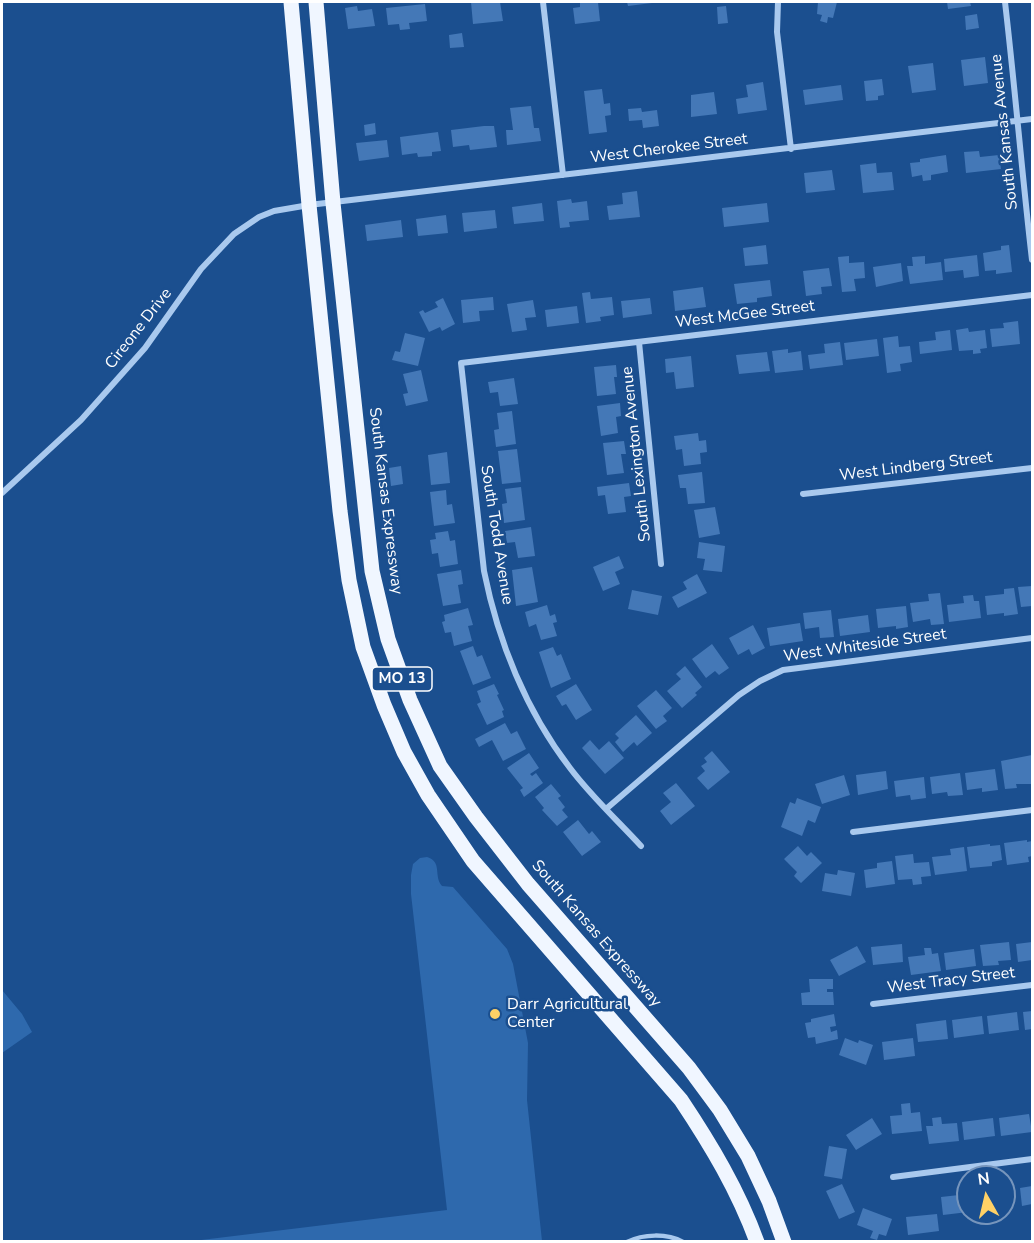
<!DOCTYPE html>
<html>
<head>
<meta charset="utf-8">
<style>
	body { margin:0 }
	#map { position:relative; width:1034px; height:1243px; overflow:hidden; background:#1b4f8f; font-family:"Nunito Sans",sans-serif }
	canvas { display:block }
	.frame { position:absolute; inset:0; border:3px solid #fff; pointer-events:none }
	.north { position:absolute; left:956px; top:1165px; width:60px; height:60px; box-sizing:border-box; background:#1b4f8f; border:2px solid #7695bc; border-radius:50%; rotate:352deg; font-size:16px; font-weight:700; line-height:24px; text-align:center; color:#fff }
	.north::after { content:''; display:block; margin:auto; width:21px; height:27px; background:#ffd166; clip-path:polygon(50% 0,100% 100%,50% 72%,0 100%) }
</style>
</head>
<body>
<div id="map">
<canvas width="1034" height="1243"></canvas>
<div class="frame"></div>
<div class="north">N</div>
</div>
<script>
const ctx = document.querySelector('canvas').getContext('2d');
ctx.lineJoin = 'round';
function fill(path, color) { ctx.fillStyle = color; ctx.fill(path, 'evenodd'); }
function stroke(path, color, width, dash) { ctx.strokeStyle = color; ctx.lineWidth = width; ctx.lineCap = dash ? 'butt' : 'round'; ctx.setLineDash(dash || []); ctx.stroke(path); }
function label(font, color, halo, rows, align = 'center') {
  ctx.font = font + ' "Nunito Sans",sans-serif'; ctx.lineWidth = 5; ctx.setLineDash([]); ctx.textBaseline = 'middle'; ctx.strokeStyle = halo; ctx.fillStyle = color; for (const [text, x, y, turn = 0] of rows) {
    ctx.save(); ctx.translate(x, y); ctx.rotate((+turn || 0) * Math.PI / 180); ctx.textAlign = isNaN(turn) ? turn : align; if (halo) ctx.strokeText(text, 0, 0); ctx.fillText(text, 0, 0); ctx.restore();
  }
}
fill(new Path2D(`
	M427,857C443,862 433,876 442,886L453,887L507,949L513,964L528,1043L527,1100L542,1241H193L447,1210L411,894V875L413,864L420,858Z
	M2,990L22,1014L32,1032L2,1053Z`), '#2e69ad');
fill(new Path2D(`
	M471,2H500L503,21L473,24Z
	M580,2H598L600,21L575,24L573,8L580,7Z
	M627,2H651L652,3L628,6Z
	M818,2H837L833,18L828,17L827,23L820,21L822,15L817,14Z
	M947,2H970L971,6L948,9Z
	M425,4L427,21L409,23L410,29L400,30L399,24L388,25L386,8Z
	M357,6L358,11L372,9L375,26L348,29L345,8Z
	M726,6L728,23L718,24L717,7Z
	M977,14L979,28L966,30L965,16Z
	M462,33L464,47L450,48L449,35Z
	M985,57L988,83L964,86L961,60Z
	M933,63L936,90L912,93L908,66Z
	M882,79L884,95L878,96V100L866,101L864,81Z
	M763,82L767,110L738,114L736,99L748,97L746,85Z
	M841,85L843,100L805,105L803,90Z
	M602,89L604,104L610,103L611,115L605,116L607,132L589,134L584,91Z
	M714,92L717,114L691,117V95Z
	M531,106L534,128H539L541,141L507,145L506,130H513L510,108Z
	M641,108L642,112L657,110L659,126L643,128L642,120L629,121L628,109Z
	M375,123L376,134L365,136L364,125Z
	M484,126H494L497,147L470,150L469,145L453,147L451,130Z
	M438,132L441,151L432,152V156L418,157L417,153L402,155L400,137Z
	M387,140L389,157L359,161L356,143Z
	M979,151L980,157L999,155L1001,169L966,173L964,152Z
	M946,155L948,172L931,175V180L923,181L922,175L912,177L910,163L920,162V159Z
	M876,163L877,173L892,172L894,190L863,193L860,165Z
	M832,170L835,190L806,193L804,173Z
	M637,191L640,217L609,220L607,206L623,204L622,193Z
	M571,199L572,203L587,201L589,220L569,222L570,227L560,228L557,201Z
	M542,203L544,221L514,224L512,207Z
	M767,203L769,222L724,227L722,208Z
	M495,210L497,228L464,232L462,213Z
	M446,215L448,233L418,236L416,219Z
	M401,220L403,237L367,241L365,225Z
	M766,245L768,264L745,266L743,248Z
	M1009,245L1012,272L996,274V270L985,271L983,253L1001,250V246Z
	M977,255L979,276L964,278L963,270L945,272L944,259Z
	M849,256V263L864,262L865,278L854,279L856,291L842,292L838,257Z
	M925,256V264L941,262L943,280L910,284L907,266H913L912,257Z
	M901,263L903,281L876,287L873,267Z
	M829,268L832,286L821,287L822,294L806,296L803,271Z
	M770,280L772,296L757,298V302L737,304L734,284Z
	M703,287L706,307L675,311L673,291Z
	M590,292L591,299L612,297L614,315L600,317L601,321L586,323L582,293Z
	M493,297L494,310L479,311L480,321L463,323L461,300Z
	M443,298L455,324L442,331L440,327L429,332L419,312L423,310L425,313L438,307L435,302Z
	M650,298L652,314L623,318L621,301Z
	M533,300L536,317L525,318L527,330L512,332L507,304Z
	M577,306L579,323L547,327L545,310Z
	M1018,321L1020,344L992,347L990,329L1004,328L1003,323Z
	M968,328L969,332L985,330L987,348L980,349L981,353L973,354V350L959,351L956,330Z
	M950,330L952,350L920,354L919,342L936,340L935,332Z
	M405,333L425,338L418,366L392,360L395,351L400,352Z
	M898,336L899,347L910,346L912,362L900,364L901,371L887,373L883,338Z
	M877,339L879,356L846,360L844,343Z
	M840,342L843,365L810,369L808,355L825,353L824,344Z
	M788,349V353L801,351L803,370L775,373L772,351Z
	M767,352L770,371L739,374L736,355Z
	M691,356L694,387L676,389L674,372L666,373L665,359Z
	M616,365L617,377H614L616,394L597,396L594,367Z
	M421,370L428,401L406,406L403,394L408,393L403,374Z
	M514,378L518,404L500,406L498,392L490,393L488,382Z
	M620,403L621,416L616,417L618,433L601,436L597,406Z
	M512,411L516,444L496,447L494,430L499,429L497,413Z
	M698,433L699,441L706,440L707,452L700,453L701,464L684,466L682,449L676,450L674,436Z
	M624,441L626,454H621L624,473L607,475L603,443Z
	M517,449L521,482L502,484L498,451Z
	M447,452L450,483L431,485L428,455Z
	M401,466L403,484L391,486L389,468Z
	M702,472L705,503L688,504L686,488H680L678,475Z
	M629,483L631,496L624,497L626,512L608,514L605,495L598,496L597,487Z
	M521,487L525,520L504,523L502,504L507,503L505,489Z
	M446,490L447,505L452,504L455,523L434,526L430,492Z
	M715,507L720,534L699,538L694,510Z
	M531,527L535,556L518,558L515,542L507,543L505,531Z
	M448,531L450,541L455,540L458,564L440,567L438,553L432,554L430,540L436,539L435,533Z
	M699,542L725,546L722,572L703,570L705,559L697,558Z
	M619,556L624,568L615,572L620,584L603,591L593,567Z
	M532,567L538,602L516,606L512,570Z
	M461,570L463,584L458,585L461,603L443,606L437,574Z
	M697,574L707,593L678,608L672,597L687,589L683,582Z
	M1032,586V606L1021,607L1018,587Z
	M1014,588L1018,614L1004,616V613L987,615L985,596L1004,594V589Z
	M632,590L662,596L658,615L628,609Z
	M940,593L944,624L931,625L930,619L913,622L910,603L929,601L928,594Z
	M973,595L974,601H979L981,618L949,622L947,605L964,603L963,596Z
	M547,605L550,616L555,614L557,622L553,623L557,636L541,640L536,624L529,627L525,612Z
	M906,606L908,627L896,629V626L878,628L876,609Z
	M468,608L473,625L468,626L472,641L454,646L451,632L445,633L442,622L445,621L444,615Z
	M831,610L834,637L820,638L819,627L805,629L803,613Z
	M868,615L870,632L840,636L838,619Z
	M800,623L803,641L770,646L767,628Z
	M753,625L765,648L752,655L749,649L738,655L729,638Z
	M712,644L729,668L719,675L715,671L706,678L692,659Z
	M473,646L477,657L482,655L491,678L473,685L460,651Z
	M553,647L557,656L561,654L571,679L551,688L539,652Z
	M685,666L702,687L695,693L697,695L682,708L667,691L681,679L676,674Z
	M494,684L499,694L497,695L504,710L502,711L504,717L487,725L477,704L481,702L477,691Z
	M576,684L592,710L576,720L566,704L562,706L556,696Z
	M656,690L672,708L663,716L667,721L656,729L637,706Z
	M636,715L652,733L637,746L634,742L623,752L615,742L619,738L615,734Z
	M505,723L511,734L517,731L526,749L503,761L492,740L479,747L475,739Z
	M590,740L599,750L609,741L624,758L605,774L582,748Z
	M712,751L730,772L708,790L697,778L705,771L701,766L707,762L704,758Z
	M529,753L539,768L530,774L532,776L536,773L543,783L524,797L520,790L523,788L507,768Z
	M1032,755V784H1016L1017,788L1005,789L1001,761Z
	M995,769L998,790L982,792V788L967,790L965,773Z
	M886,771L888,789L858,795L856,775Z
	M960,773L963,795L948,796L947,792L932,794L930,777Z
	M844,775L850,795L822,804L815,784Z
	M924,777L926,798L911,800L910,795L896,797L894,781Z
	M676,783L695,806L671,825L660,811L671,802L663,793Z
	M551,784L561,796L558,798L565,807L562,810L568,817L557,826L542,810L544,808L535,797Z
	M797,798L821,807L815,823L808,820L802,836L781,827L790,802L795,804Z
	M578,820L589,834L592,831L601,842L582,856L563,832Z
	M1027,840V842L1032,841V856L1028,857L1029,862L1007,865L1004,843Z
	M990,844V846L1000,845L1002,860L992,862V866L970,868L967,847Z
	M798,846L807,856L811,852L822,863L801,883L794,876L797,872L784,859Z
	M964,847L967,871L935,875L932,857L951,855L950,849Z
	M913,854L914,863L929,862L931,876L921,877L922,884L913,885L912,879L898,880L895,856Z
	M892,861L895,884L866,888L864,870L877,868V863Z
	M838,870L855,873L851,896L822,891L825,873L837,875Z
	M1009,942L1011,960L998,961L999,965L983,966L980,945Z
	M1032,942V960L1018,962L1016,944Z
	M902,944L903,962L873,965L871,947Z
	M857,946L866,962L839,976L830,960Z
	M924,948H931L932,954L938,953L941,971L911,975L908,957L925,955Z
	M974,949L976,966L946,970L944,953Z
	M809,979H833V989H827V992H833L834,1005H802L801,993L810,992Z
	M1032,1011V1029L1025,1030L1023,1012Z
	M1017,1012L1019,1030L989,1034L987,1016Z
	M834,1014L836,1026L830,1027L831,1032L837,1030L838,1039L816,1044L815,1037L808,1038L805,1023L811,1022V1019Z
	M982,1016L984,1034L954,1038L952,1020Z
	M946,1020L948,1039L918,1042L916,1024Z
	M845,1038L858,1043L859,1040L873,1045L866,1065L839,1055Z
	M913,1038L915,1056L884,1060L882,1042Z
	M910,1103L911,1113L920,1112L922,1131L892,1134L890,1116L902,1115L901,1104Z
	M1029,1114L1032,1132L1001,1136L999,1118Z
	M941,1117L942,1124L957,1123L959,1141L929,1144L926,1126H933L932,1118Z
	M872,1118L882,1134L856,1150L846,1135Z
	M993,1118L995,1136L964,1140L962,1122Z
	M829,1146L847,1149L842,1179L824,1176Z
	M842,1184L855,1212L839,1219L826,1191Z
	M1032,1186V1204L1022,1206L1020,1188Z
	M1004,1189H1011L1013,1207L1004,1208Z
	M968,1194V1212L943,1215L941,1197Z
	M863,1208L892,1219L886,1236L879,1234L877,1240L870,1238L873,1231L857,1225Z
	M937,1214L939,1231L908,1235L906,1217Z`), '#4478b7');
stroke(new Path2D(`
	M627,1242C643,1234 667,1233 683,1242`), '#a9c9ee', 4.5);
stroke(new Path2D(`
	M543,2L563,175
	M778,2L777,32L791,149
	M1005,2C1015,88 1022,174 1032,260
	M639,342L661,564
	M2,493L81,420L145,348L201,269L234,234L259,217L274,211L309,205L1032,119
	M803,494L1032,468
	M606,809L739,695L760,681L783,670L1032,638
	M853,832L1032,810
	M641,846C617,820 591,796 570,768C526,711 498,641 484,571L461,363L1032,295
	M873,1004L1032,985
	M893,1177L1032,1159`), '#a9c9ee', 6);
stroke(new Path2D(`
	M291,2L309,205L340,511L349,580L363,647L384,705L404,752L428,795L473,861L681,1100C711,1145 738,1190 757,1242
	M316,2L333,203L372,571L388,639L410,700L440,766L476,817L528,884L689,1068L720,1110L748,1156L769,1201L784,1242`), '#f0f6ff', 15);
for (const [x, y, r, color] of [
	[495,1014,6,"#ffd166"]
]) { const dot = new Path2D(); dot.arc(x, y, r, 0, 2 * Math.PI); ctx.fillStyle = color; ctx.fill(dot); stroke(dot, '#1b4f8f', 2); }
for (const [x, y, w] of [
	[402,679,60]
]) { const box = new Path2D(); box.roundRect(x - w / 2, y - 12, w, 24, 4.5); ctx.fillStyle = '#1b4f8f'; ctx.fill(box); stroke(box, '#fff', 1.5); }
label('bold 15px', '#fff', null, [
	["MO 13",402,679]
]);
label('16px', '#fff', '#1b4f8f', [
	["South Kansas Avenue",1005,132,-96],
	["West Cherokee Street",669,149,-7],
	["West McGee Street",745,315,-7],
	["Cireone Drive",139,329,-52],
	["South Lexington Avenue",637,454,-96],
	["West Lindberg Street",916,467,-7],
	["South Kansas Expressway",385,501,83],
	["South Todd Avenue",496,535,81],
	["West Whiteside Street",865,646,-8],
	["South Kansas Expressway",596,934,49],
	["West Tracy Street",951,981,-7]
]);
label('16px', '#fff', '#1b4f8f', [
	["Darr Agricultural",507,1005],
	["Center",507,1023]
], 'left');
</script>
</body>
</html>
